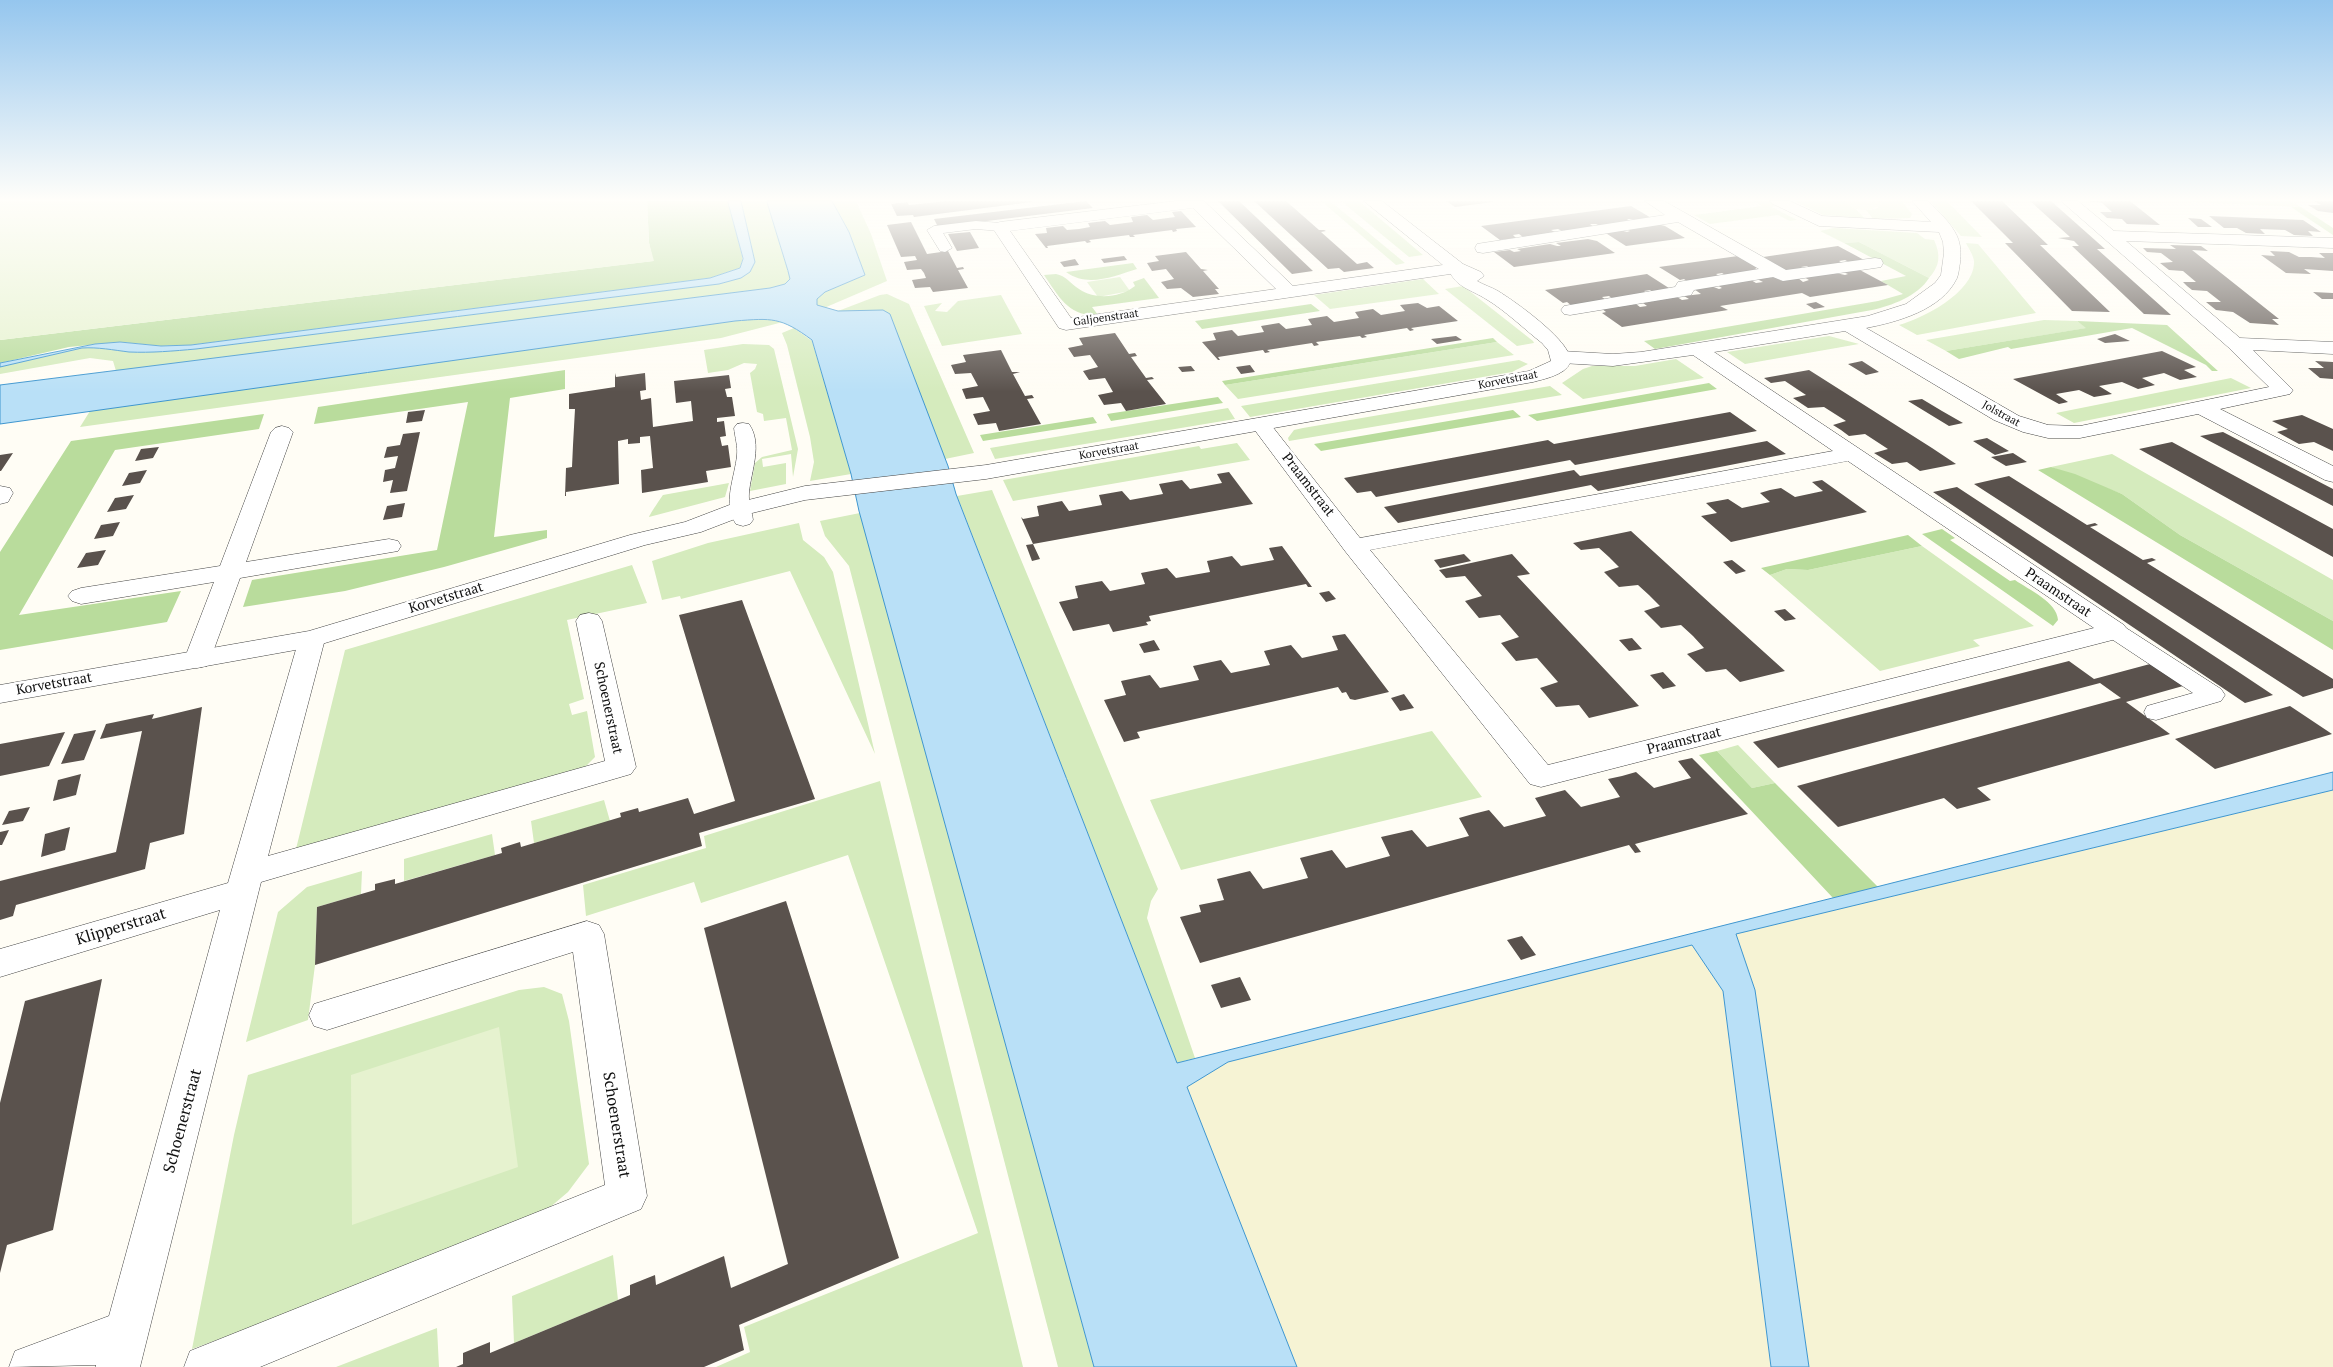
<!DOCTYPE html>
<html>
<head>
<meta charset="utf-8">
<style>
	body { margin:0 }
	canvas { display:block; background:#fffdf5 }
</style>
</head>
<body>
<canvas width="2333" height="1367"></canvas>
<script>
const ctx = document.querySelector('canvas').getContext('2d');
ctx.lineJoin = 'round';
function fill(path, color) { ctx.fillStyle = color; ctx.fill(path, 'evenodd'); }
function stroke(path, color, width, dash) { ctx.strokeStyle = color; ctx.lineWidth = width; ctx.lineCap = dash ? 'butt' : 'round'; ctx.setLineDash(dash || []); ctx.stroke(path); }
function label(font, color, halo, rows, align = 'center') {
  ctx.font = font + ' "PT Serif",serif'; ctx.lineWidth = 5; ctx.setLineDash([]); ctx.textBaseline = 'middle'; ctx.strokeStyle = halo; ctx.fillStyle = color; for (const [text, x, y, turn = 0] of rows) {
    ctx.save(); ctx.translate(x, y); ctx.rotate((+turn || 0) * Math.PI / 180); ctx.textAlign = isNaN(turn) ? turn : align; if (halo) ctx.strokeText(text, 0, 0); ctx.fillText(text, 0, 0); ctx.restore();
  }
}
fill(new Path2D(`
	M2333,790V1367H1809L1755,990L1735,934Z
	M1692,945L1723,991L1771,1367H1297L1186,1087L1228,1062Z`), '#f6f3d4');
fill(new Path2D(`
	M741,201H767L788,271L790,279L785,284L770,288L116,371L113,361L90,358L0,374V367L82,348C98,347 113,350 129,352C151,353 174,351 196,349L719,284L741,278L750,272L755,262Z
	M832,201H856L871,234L887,281L824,308L817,305V299L825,292L865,275L849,232Z
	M1321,201H1330L1405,263L1396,265Z
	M1341,201H1359L1423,255L1409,257Z
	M1754,201H1771L1779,205L1772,207L1797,220L1790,221L1778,215L1710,224L1694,215L1762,206Z
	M1794,201H1844L1856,209L1864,218L1823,215Z
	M1879,201H1902L1912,214L1910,218L1873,219L1866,210L1876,209L1881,204Z
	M1930,201H1947L1982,237L1961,236Z
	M2188,201H2291L2301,207L2190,202Z
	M1834,228L1917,233L1925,239L1934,240C1941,255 1940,266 1929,278L1859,242L1844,243L1820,231Z
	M1966,243L1978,244L2036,313L1917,335L1899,325C1924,318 1972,293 1974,264C1975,258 1969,249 1966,243Z
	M1120,277L1130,291L1098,297L1087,282Z
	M1423,279L1439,294L1330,309L1314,295Z
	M1463,286L1533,341L1534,343L1517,346L1445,289Z
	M887,294L909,304L974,453L945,459L890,314L838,311L880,295Z
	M1001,295L1022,334L942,346L924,306L942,303L935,311L947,312L958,301Z
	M770,318L783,322L721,338L80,427L90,411L735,321Z
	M2044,320L2077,321L2087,328L1946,351L1926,340Z
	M794,328L812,341L851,474L810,481L814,462L810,437L787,345L782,333Z
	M1829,336L1859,344L1745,364L1727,352Z
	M1497,342L1514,355L1238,399L1225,385Z
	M743,344L769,345L774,349L798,449L793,477L791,454L762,459L763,467L786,463V484L750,491L755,463L762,457L792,450L786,418L764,421L763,414L757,412L750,373L755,369L757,364L744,363L728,370L708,373L704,350Z
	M1676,359L1704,378L1583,399L1562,383L1583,369L1592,366H1635Z
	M1519,360L1528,364L1512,372L1250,417L1241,406Z
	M2231,378L2251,388L2074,423L2056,413Z
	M1550,386L1562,395L1289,441L1288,438L1294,430L1303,428Z
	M1228,408L1235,419L995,459L990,448Z
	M1237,443L1250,460L1013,501L1003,480L1199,446L1201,449Z
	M2112,454L2333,580V621L2180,535L2122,494L2051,467Z
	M729,483L725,497L649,517C650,514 660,499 663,495Z
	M992,490L1158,889L1151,901L1147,918L1195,1058L1177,1063L957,496Z
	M860,513L1094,1367H1058L849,566L825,536L820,521Z
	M799,523L803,540L824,557L833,572L875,754L790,571L681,599L680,596L662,600L652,561L708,543Z
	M1922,546L2034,626L1973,640L1980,646L1880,671L1770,575L1787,569L1808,570Z
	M632,565L647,603L567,620L584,699L569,704L572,715L587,711L595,757L585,767L296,849L345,650Z
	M1432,731L1482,797L1181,870L1150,800Z
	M1738,745L1775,783L1752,788L1717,751Z
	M880,781L1023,1367H716L750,1352L744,1327L978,1233L848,855L701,903L694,882L586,916L583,885L706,848L704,836Z
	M604,800L610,821L534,843L531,821Z
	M492,834L495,855L404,881V859Z
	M362,871L361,894L317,907L315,965L308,1020L246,1042L278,912L307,887Z
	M544,987L562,994L569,1021L589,1164L568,1192L542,1214L288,1314L192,1349L234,1135L248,1075L519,990Z
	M613,1255L618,1300L514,1343L512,1296Z
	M437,1328L439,1367H336Z`), '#d5ebbd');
fill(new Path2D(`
	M647,201H728L743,259L740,268L710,278L191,345L161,346L120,342L69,347L0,363V340L653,261L649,243Z
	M2291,207H2301L2333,228V235Z
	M1859,242L1929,278C1918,296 1891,306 1872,310L1655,349L1644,341L1878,301L1903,294L1881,281L1906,276L1844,243Z
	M1133,263L1137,269C1114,276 1088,288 1066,272Z
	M1056,274C1066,276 1070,283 1079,289C1095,300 1120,298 1135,286L1133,282L1144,278L1159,298L1092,307L1098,315C1069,317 1059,297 1044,275Z
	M1311,304L1320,311L1202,329L1195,321Z
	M2077,321L2167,325L2218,371H2212L2206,365L2132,328L2011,349L2008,347L1959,359L1946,351L2086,328Z
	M1493,338L1497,342L1225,385L1222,381Z
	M565,370V389L510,398L494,537L547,530V538L444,567L345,591L243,607L252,580L437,550L468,402L314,424L318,407Z
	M1709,383L1717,389L1537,421L1528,415Z
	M1218,397L1223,403L1111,421L1107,414Z
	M1513,410L1521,417L1321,451L1314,444Z
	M264,414L259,429L115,450L19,615L181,591L167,622L0,650V552L71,441Z
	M1093,417L1097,423L983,441L980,435Z
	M2051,467L2075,474L2122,494L2180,535L2333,621V650L2038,470Z
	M1942,529L1955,538L1950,540L2010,581L2015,580C2029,590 2057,602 2058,620L2053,626L1922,534Z
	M1908,535L1922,546L1808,570L1787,569L1770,575L1761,568Z
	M1717,751L1752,788L1775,783L1878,887L1833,898L1699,755Z`), '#b9dc9c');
fill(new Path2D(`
	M0,201H647L649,243L654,261L0,340Z
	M1844,201H1879L1881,204C1871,213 1853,212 1844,201Z
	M499,1027L518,1167L352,1225L351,1075Z`), '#e6f2cf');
const water = new Path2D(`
	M728,201H741L755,262L750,272L741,278L719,284L196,349C174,351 151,353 129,352C113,350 98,347 82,348L0,367V363L95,344L120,342L161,346L191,345L710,278L740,268L743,259Z
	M767,201H832L849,232L865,275L825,292L817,299V305L838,311L883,310L890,314L948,466L956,494L1177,1063L2333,772V790L1736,934L1755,990L1809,1367H1771L1723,991L1692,945L1228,1062L1187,1087L1297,1367H1094L859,511L851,474L812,340C781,317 772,318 735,321L0,424V385L770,288L785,284L790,279L788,271Z`);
fill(water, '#b9e0f7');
stroke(water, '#3f96cf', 1);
fill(new Path2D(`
	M947,201H1032V202L914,217L913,215L897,216L891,204L907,202L909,205Z
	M1086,201L1093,208L938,227L934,219Z
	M1218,201H1239L1313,271L1292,274Z
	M1254,201H1286L1319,230H1324L1326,231L1321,232L1357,264L1367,262L1374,268L1344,272L1339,268L1328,269Z
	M1446,201H1493V202L1455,207Z
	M1971,201H2002L2048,245H2040L2110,312L2072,311L2005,243H2013Z
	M2030,201H2051L2105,249H2097L2171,315L2144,314L2072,246H2079L2074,241L2058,238L2070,237Z
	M2088,201H2130L2160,225L2127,224L2122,219L2107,218L2100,212H2112L2102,203Z
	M2314,201H2333V213L2318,211L2308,205H2321Z
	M1631,206L1653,219L1638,221L1630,219H1627L1631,222L1600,226L1596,224H1590L1594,227L1562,231L1558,229L1551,230L1555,232L1523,237L1519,234L1513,235L1516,238L1500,240L1481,226Z
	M1181,211L1196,227L1176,229L1177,231L1173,232L1172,230L1133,235L1135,237H1130L1129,235L1089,240L1091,242L1087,243L1085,241L1047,246L1048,248H1046L1035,234L1047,233L1046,228L1063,226L1067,230L1079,229L1090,227L1088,223L1105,221L1110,225L1133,222L1131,217L1147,215L1153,220L1175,217L1172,212Z
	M2209,216L2303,220L2321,232L2308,231L2313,236L2294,235L2285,230L2260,229L2265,234L2246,233L2237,228H2224Z
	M2188,218L2201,219L2212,227H2198Z
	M911,222L927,254L948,251L957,268L963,267L964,269L958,270L968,288L933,292L930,287L915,288L912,280L926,278L924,273L921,269L907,270L904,262L917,260L915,256L901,257L887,225Z
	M1657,224L1665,226L1685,238L1626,246L1604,232L1620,230L1627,232L1630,231L1626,229Z
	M970,232L979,248L957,251L948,234Z
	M1588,239L1597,241L1615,253L1514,267L1494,252L1510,250L1514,252L1521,251L1517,249L1550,244L1557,246H1561L1556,243Z
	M2170,245L2201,246L2208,251L2192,250L2279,319H2272L2279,325L2250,323L2233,312L2216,310L2206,302H2221L2207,291L2192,290L2187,286L2183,282H2196L2183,271L2169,270L2160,263L2173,262L2161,253L2147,252L2143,248L2176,249Z
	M1838,246L1866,261L1851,263L1845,260L1839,261L1844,264L1812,269L1807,266L1801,267L1806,270L1789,272L1763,257Z
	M2270,251L2289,252L2299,257H2311L2325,258L2319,253H2333V271L2304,269L2311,274L2286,273L2261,255L2275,256Z
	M1186,252L1201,269L1208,270L1203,271L1219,289H1215L1219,294L1193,297L1181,288L1167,289L1161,282L1174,279L1166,269L1152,271L1147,263L1159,261L1155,256Z
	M1124,256L1127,260L1104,263L1101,259Z
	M1738,256L1759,268H1755L1760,271L1727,276L1722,273L1716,274L1721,277L1688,282L1684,279L1680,280L1659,267Z
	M1075,259L1079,265L1064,267L1060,262Z
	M1858,269L1888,285L1810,297L1802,293L1720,306L1728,310L1622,327L1602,313L1606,312L1602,309L1636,304L1640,307L1647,306L1643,303L1677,297L1682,300L1689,299L1684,296L1701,294L1694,289L1711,286L1719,289L1722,288L1717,285L1751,280L1756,283L1763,282L1757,279L1774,277L1782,281L1798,278L1803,282L1809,280L1804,277L1836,273L1845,275L1848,274L1843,272Z
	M1647,274L1672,290L1655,293L1650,290L1644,291L1648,294L1613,299L1609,296L1602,297L1606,300L1572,306L1567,302L1563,303L1545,290Z
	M2313,292L2333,293V299H2322Z
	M1816,302L1825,307L1814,309L1806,304Z
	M1418,303L1427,308L1439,306L1458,321L1411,328L1414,330L1410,331L1407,328L1364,335L1367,337L1362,338L1360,336L1316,342L1319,345L1314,346L1312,343L1267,350L1270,352L1265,353L1263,350L1218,357L1220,360H1218L1202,342L1216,340L1213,333L1232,330L1238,336L1264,332L1261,326L1279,323L1286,329L1312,325L1308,319L1327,316L1334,322L1359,318L1355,312L1373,309L1381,315L1405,311L1400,305Z
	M1115,333L1129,354L1135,353L1137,356L1131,357L1146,378L1152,377L1154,379L1147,380L1166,404L1126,411L1121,403L1104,405L1098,395L1113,392L1105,378L1089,380L1083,371L1098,367L1090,355L1074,357L1068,348L1083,345L1079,338Z
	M2115,334L2130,341L2105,343L2097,339Z
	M1456,336L1462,340L1437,344L1431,339Z
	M1001,350L1012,372H1020L1013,374L1025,396L1032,395L1034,398L1027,399L1041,424L999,431L996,423L978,425L973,414L990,411L983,397L966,399L962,389L978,386L971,373L955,374L951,365L966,362L963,355Z
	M2162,351L2196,367L2184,370L2197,377L2180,380L2164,373L2142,378L2155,385L2138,389L2122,382L2099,386L2112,394L2094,397L2079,390L2056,394L2068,402L2059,404L2013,379Z
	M1862,361L1879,372L1866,375L1848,364Z
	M2315,361L2333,362V379L2320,378L2308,368H2324Z
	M1250,365L1255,372L1241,374L1236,367Z
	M1191,366L1195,371L1182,372L1178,367Z
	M1809,370L1932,448L1956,464L1920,471L1907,462L1892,464L1874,453L1888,449L1865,434L1849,436L1841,430L1833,425L1846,421L1824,407L1808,408L1793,398L1806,395L1785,381L1771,383L1764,378Z
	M615,373L616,377L645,373L646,390L640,391L641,400L651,398L653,427L693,421L691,401L676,403L674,381L729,375L731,388L725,389L727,397H732L735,416L717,418V422L724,421L726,436L720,437L722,446L728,445L731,467L706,471L708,482L642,493L641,470L653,468L650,436L640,437V443L628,444V439L618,441L619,484L566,492V496H565L566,468L572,467L573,445L575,409H569V394L615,387Z
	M1922,399L1942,411L1963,423L1949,426L1908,401Z
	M425,410L422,421L406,423L408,412Z
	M1730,412L1757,431L1575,465L1570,460L1376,497L1371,491L1357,493L1344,478L1548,440L1554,444Z
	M2302,415L2333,429V451L2314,442L2299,444L2277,432L2288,429L2272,421Z
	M420,432L407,491L390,493L393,480L383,482L385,470L395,468L398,456L384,458L387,447L400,445L403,434Z
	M2223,432L2333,489V506L2200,436Z
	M1987,438L2009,451L1995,455L1973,441Z
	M1767,441L1786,454L1598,491L1591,485L1398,523L1384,507L1574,470L1580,476Z
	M2172,442L2333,529V557L2139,449Z
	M159,447L153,458L135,461L141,449Z
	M13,453L1,471H0V455Z
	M2013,453L2027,462L2006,466L1991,457Z
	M147,470L140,483L122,486L129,473Z
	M1229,472L1253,504L1033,544L1021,517L1023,519L1039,516L1037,506L1062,501L1069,511L1102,505L1099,495L1122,491L1130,500L1163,494L1159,484L1182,480L1190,489L1222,483L1217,474Z
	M2009,476L2087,525L2095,523L2098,525L2090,527L2143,560L2152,558L2156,560L2147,563L2333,679V688L2303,697L1974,484Z
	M1822,480L1867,512L1731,542L1701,516L1717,513L1706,503L1728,499L1742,508L1770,502L1760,493L1770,490L1781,488L1795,497L1823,491L1812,482Z
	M1957,487L2240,673L2273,695L2245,703L1933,492Z
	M134,495L126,509L107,512L115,498Z
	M405,503L402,517L383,520L387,506Z
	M120,522L113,536L94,539L101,525Z
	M1631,531L1713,606L1785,671L1740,682L1726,669L1706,672L1687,654L1704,648L1693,636L1681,625L1661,628L1644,611L1660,606L1649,595L1638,585L1619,587L1604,572L1619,567L1609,557L1599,548L1581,550L1573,543Z
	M1033,544L1040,559L1032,561L1026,545Z
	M1282,546L1312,587H1308L1306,584L1149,616L1151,621L1146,622L1148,625L1113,632L1109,624L1073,631L1059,602L1078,598L1075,586L1102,581L1110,591L1145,584L1141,573L1167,568L1176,578L1210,572L1207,561L1232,556L1241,566L1274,560L1269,548Z
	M106,550L98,565L77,568L86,553Z
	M1464,554L1471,561L1440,568L1434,560Z
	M1512,554L1530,574L1517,576L1639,706L1589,718L1579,705L1556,707L1540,688L1558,682L1537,658L1516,661L1501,643L1519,637L1500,615L1479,618L1465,601L1482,596L1465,576L1446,578L1439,570Z
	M1732,560L1746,571L1736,574L1723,562Z
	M1329,591L1336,599L1326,602L1319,593Z
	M742,600L815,799L699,833L702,846L315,965L317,907L375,890V884L395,879V884L502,853L501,848L520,842L521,847L621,817L620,813L638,808L639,812L688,798L694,814L735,801L679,615Z
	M1785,609L1796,619L1785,621L1774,611Z
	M1345,634L1389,692L1355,700L1350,699L1346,692L1342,693L1338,687L1137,732L1140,738L1124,742L1104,700L1126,695L1121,681L1150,675L1160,688L1199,680L1193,666L1221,660L1231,673L1270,665L1264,651L1291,645L1302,658L1338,650L1332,636Z
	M1632,638L1642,649L1629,651L1619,640Z
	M1154,640L1160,650L1144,653L1139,644Z
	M2069,661L2094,679L2150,664L2183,686L2126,702L2170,734L1977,788L1991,800L1957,809L1944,798L1838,827L1797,786L2121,698L2100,683L1778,768L1753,742Z
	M1663,672L1676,686L1663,689L1650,675Z
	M1404,694L1414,708L1400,711L1391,698Z
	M2290,706L2332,734L2215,769L2175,739Z
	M202,707L184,834L150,843L145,869L16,905L13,916L0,920V881L116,852L142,731L100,739L106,724L154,714L152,719Z
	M96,730L84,760L61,764L74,734Z
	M65,732L49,766L0,776V744Z
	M1692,758L1748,814L1635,844L1641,852L1635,853L1629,845L1200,963L1180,917L1201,912L1199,905L1224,900L1217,879L1250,871L1263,889L1308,878L1300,858L1332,850L1346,868L1390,856L1381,837L1412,830L1427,847L1469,836L1459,818L1473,814L1489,810L1504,827L1546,816L1535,798L1565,790L1581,807L1620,797L1608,779L1622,776L1636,772L1654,788L1691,778L1678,761Z
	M81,774L76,795L53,801L58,780Z
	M30,807L23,821L2,825L9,811Z
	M70,827L65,850L41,857L45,834Z
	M9,830L2,845H0V832Z
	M786,901L899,1258L739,1325L744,1350L704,1367H456L463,1364V1353L490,1342V1353L630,1295V1285L655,1275L656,1285L724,1256L731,1288L788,1264L704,928Z
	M1522,936L1536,955L1521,960L1507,940Z
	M1240,977L1251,1000L1221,1008L1211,985Z
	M102,979L53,1230L7,1245L0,1273V1103L25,1001Z`), '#5a524d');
const service = new Path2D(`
	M976,221L1000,223L1007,227L1000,231L976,229L943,233L952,248L945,252L940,251L927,230L934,226Z
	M743,423L749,424C763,444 751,471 749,493C748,501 752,512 753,520L750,524L743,526L736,524C722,504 735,477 737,455C738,447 735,437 734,428L737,424Z
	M2115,624L2123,626L2221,689L2225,695L2221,701L2156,720L2147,718L2144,712L2147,706L2193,693L2107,636L2104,631L2107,626Z`);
const pedestrian = new Path2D(`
	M1645,201H1664L1786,270L1875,258L1881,259L1883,263L1881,267L1875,268L1783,281L1773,277L1694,290L1691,295L1685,296L1570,315L1564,314L1561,310L1564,306L1675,287L1678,282L1684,281L1759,269L1678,222L1483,253L1477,252L1475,248L1477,244L1483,243L1665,215Z`);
const minor = new Path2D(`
	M1176,201H1204L1293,286L1457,263L1463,264L1466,268L1463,272L1457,273L1066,330L1059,328L992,227L994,224L1000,222ZM1193,208L1276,289L1071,318L1010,231Z
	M1770,201H1790L1822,216L1931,222L1912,201H1928C1939,212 1951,223 1957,236C1961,245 1961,254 1960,263C1959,267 1959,273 1957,278C1942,310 1897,322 1866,328L2019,416L2048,425L2080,426L2269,387L2228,347L2061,201H2078L2114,231L2333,238V248L2126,241L2240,338L2333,342V354L2253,350L2293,390L2290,394L2220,409L2333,466V482L2325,480L2198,414L2080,438H2048L2023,432L1994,420L1845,331L1714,352L2124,625L2128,631L2124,637L1541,787L1530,784L1345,551L1251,425L1254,421L1261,419L1268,421L1360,538L1833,451L1693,355L1613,366L1561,363L1554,361L1551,357L1554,353L1561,351L1613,354L1641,352L1868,316L1906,304L1935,283L1941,275L1944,253L1943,242L1939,232L1819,226L1773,204ZM1848,461L2094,628L1548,765L1370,550Z
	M282,426L289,428L293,432L246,562L389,539L398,541L401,546L398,551L240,578L210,660L207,666L197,668L187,666L184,660L214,582L81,604L72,601L68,596L72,591L81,588L220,566L271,432L275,428Z
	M0,486L10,488L13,493L8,502L0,504Z
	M589,613L598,615L602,621L636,767L631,774L261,882L140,1367H96V1365L9,1367L15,1351L109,1316L220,910L0,977V949L228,883L299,639L303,633L312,631L321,633L325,639L268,856L605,761L576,621L580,615Z
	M587,921L599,925L604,934L647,1196L641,1209L260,1367H184L190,1351L605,1185L573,952L327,1030L314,1026L309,1015L314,1004L327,1000Z`);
const tertiary = new Path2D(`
	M1364,201H1382L1463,264L1481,272L1484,276L1477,281C1484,285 1491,287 1498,291C1513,300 1576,344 1570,363C1565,375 1544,379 1533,382L986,479L805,500L748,514L701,532L645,545L312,647L0,703V685L309,631L630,535L685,522L732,504L805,486L986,465L1529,371L1551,361L1548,350L1542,343C1524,329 1506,311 1486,299C1472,290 1455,287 1449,270Z`);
stroke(service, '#444', 1);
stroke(pedestrian, '#444', 1);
stroke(minor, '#444', 1);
stroke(tertiary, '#444', 1);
fill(service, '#fff');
fill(pedestrian, '#fff');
fill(minor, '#fff');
fill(tertiary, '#fff');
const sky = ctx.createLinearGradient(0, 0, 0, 392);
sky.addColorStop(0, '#95c6ee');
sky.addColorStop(0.51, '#fffefa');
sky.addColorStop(1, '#fffefa00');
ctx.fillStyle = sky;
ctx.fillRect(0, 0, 2333, 392);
label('11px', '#111', '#fff', [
	["Galjoenstraat",1106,318,-8],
	["Korvetstraat",1508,380,-11],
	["Jolstraat",2001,414,29],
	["Korvetstraat",1109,451,-10]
]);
label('14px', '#111', '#fff', [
	["Praamstraat",1308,485,52],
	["Praamstraat",2058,593,34],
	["Korvetstraat",446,598,-17],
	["Korvetstraat",54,684,-10],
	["Schoenerstraat",608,708,78],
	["Praamstraat",1684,741,-14]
]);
label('16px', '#111', '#fff', [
	["Klipperstraat",121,927,-17],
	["Schoenerstraat",183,1121,-75],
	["Schoenerstraat",616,1125,81]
]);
</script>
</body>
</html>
